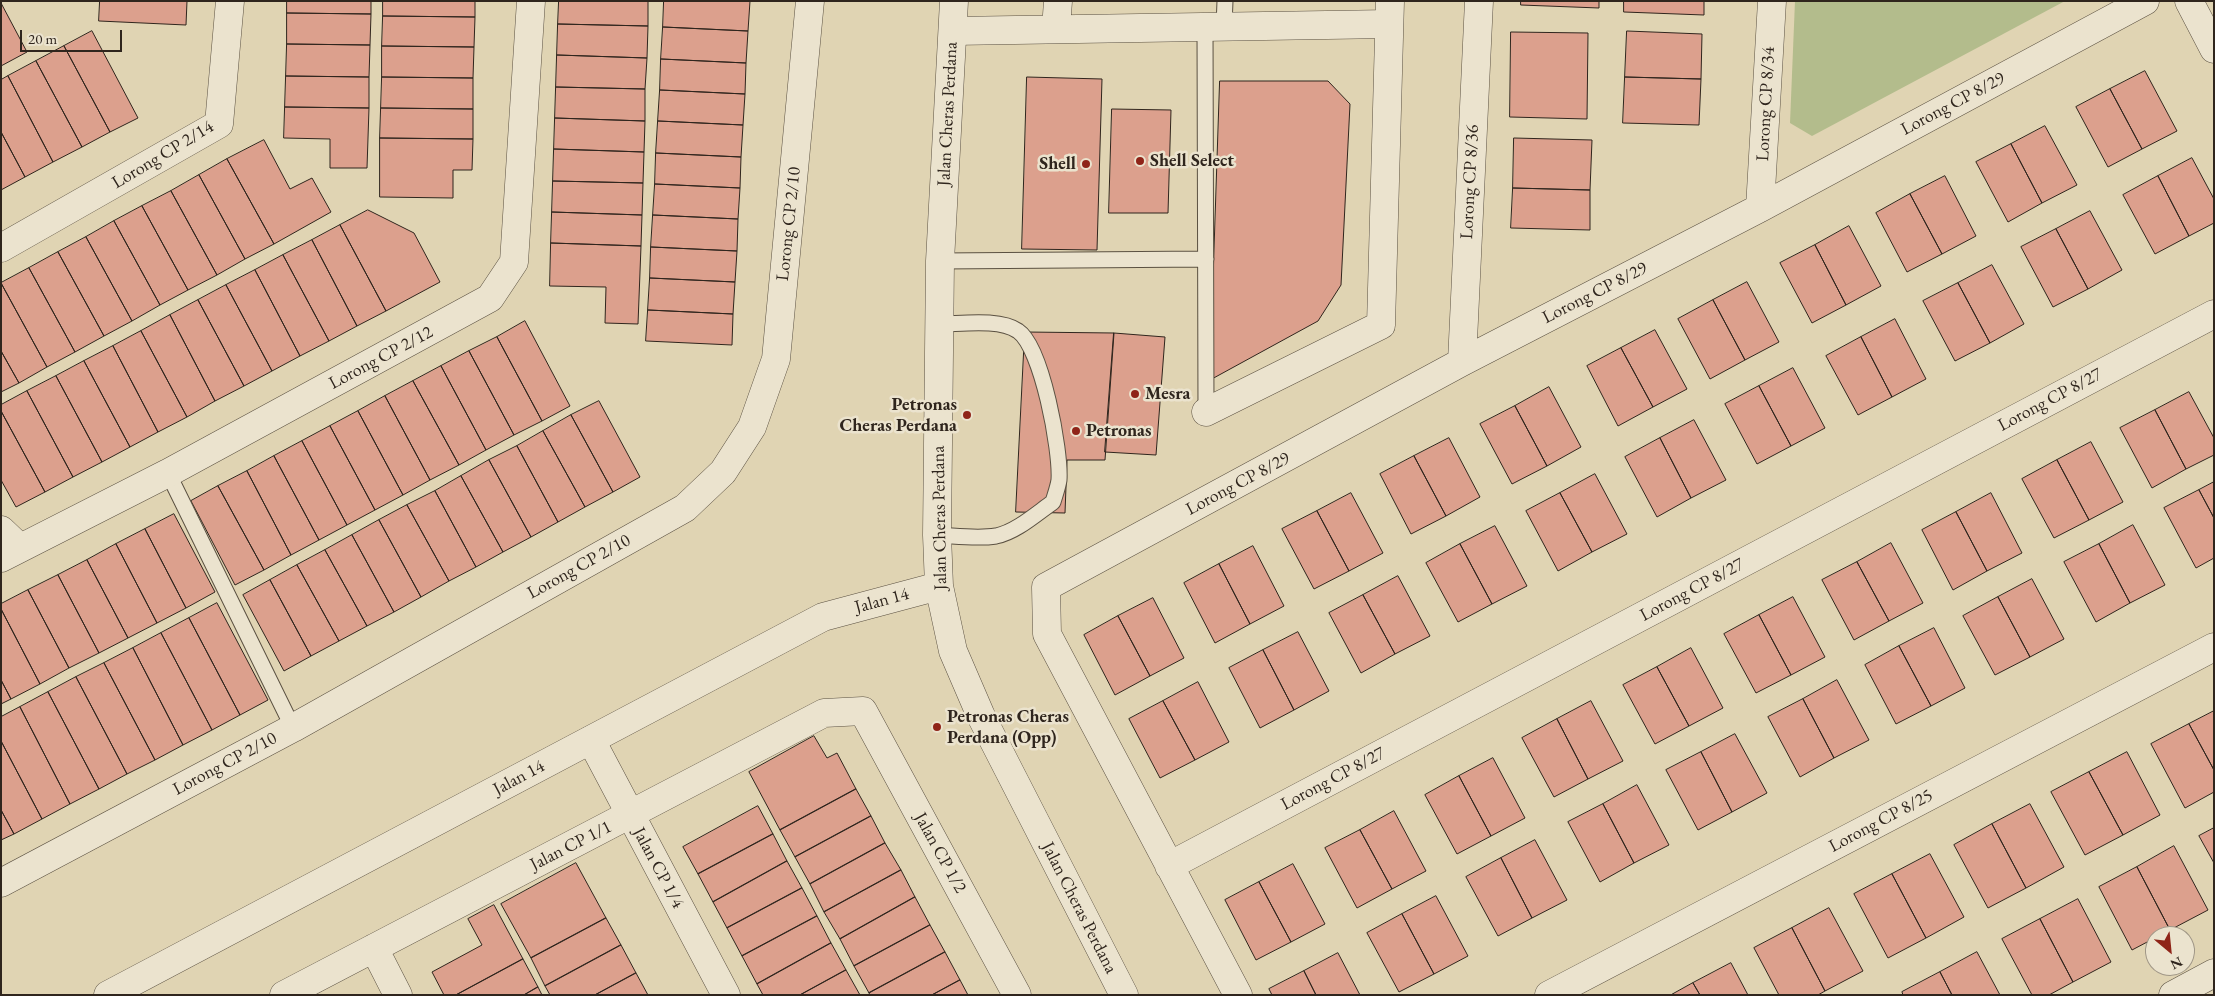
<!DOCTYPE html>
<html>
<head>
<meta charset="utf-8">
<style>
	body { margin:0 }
	#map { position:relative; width:2215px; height:996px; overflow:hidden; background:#e0d4b3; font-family:"EB Garamond",serif }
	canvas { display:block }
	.frame { position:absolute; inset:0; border:2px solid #2f251d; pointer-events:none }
	.north { position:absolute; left:2145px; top:926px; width:50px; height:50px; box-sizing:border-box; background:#ebe3ce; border:1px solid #a09787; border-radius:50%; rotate:152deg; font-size:14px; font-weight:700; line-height:20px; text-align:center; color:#2f251d }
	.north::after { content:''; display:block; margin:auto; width:18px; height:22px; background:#8f2418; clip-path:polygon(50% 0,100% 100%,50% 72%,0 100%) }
	.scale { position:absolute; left:20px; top:30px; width:102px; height:22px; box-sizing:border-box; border:2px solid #2f251d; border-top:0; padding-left:6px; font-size:15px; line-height:18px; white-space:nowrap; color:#2f251d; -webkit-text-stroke:4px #ebe3ce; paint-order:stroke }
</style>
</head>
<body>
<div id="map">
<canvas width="2215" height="996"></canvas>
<div class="frame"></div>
<div class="north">N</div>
<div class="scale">20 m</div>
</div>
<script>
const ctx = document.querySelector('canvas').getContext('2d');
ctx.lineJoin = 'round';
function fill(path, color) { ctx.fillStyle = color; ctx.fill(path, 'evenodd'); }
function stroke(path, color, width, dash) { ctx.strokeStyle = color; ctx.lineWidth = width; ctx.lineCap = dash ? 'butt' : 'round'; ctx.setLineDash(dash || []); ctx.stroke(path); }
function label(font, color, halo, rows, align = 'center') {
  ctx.font = font + ' "EB Garamond",serif'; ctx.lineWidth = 5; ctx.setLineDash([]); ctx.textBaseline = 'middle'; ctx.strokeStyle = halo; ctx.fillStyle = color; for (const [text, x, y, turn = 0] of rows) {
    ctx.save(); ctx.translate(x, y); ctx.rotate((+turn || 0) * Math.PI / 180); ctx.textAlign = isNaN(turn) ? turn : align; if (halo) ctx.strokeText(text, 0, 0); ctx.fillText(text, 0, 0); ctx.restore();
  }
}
fill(new Path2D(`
	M1795,1H2065L1812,136L1790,123Z`), '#b3bc8c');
const building = new Path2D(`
	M100,1H187L186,25L99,21Z
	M287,1H371V14L287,13Z
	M383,1H475V17L383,16Z
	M559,1H648V26L558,24Z
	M664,1H750L748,31L663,27Z
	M1521,1H1599V8L1521,5Z
	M1624,1H1704V15L1624,12Z
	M1,3L27,52L1,66Z
	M287,13L371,14L370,45L287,44Z
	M383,16L475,17L474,47L382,46Z
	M558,24L648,26L647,58L557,55Z
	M663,27L748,31L746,63L661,59Z
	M92,31L138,118L110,132L64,46Z
	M1627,31L1702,34L1701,79L1625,77Z
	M1511,32L1588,33L1587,119L1510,117Z
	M287,44L370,45L369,77L286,76Z
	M64,46L110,132L82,147L36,61Z
	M382,46L474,47L473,78L382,77Z
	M557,55L647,58L645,89L556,87Z
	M661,59L746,63L745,94L660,90Z
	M36,61L82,147L53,162L8,76Z
	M2145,71L2177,131L2142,149L2110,89Z
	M8,76L53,162L25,177L1,132V80Z
	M286,76L369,77V108L285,107Z
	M382,77L473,78V109L381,108Z
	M1027,77L1102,79L1097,250L1022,249Z
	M1625,77L1701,79L1699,125L1623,123Z
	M1220,81H1328L1350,104L1341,285L1318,321L1210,380Z
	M556,87L645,89V121L555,118Z
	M2110,89L2142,149L2108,167L2076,107Z
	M660,90L745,94L743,125L658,121Z
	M285,107L369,108L367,168H330V139L284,138Z
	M381,108L473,109V139L380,138Z
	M1112,109L1171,110L1168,213H1109Z
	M555,118L645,121L644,152L554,149Z
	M658,121L743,125L741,157L656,153Z
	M2045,126L2077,185L2042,203L2011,144Z
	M1,132L25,177L1,190Z
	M380,138L473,139L472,170H453V198L380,197Z
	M1514,138L1592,140L1590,190L1513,188Z
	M264,140L290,189L312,178L331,212L274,244L227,159Z
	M2011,144L2042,203L2008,222L1976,162Z
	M554,149L644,152L643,183L553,181Z
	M656,153L741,157L740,188L655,184Z
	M2192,158L2214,199V223L2189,236L2158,176Z
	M227,159L274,244L245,259L199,175Z
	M199,175L245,259L217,275L171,191Z
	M1945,176L1976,236L1942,254L1910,194Z
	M2158,176L2189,236L2155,254L2123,195Z
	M553,181L643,183L642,215L552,212Z
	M655,184L740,188L738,219L653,215Z
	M1513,188L1590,190V230L1511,228Z
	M171,191L217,275L188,290L142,206Z
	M1910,194L1942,254L1907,272L1876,213Z
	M142,206L188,290L160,305L114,221Z
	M368,210L414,233L440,282L386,311L340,225Z
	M2090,211L2122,270L2088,289L2056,229Z
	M552,212L642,215L641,246L551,243Z
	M653,215L738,219L737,251L651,247Z
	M114,221L160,305L132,321L86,237Z
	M340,225L386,311L357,326L312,240Z
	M1849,226L1881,286L1846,305L1815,245Z
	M2056,229L2088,289L2053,307L2021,247Z
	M86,237L132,321L104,336L58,252Z
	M312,240L357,326L329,341L283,255Z
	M551,243L641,246L638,324L605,323L606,287L550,286Z
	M1815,245L1846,305L1812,323L1780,263Z
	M651,247L737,251L735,282L650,278Z
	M58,252L104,336L75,352L29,268Z
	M283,255L329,341L300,356L255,270Z
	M1992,265L2024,324L1990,343L1958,283Z
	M29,268L75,352L47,367L1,283Z
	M255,270L300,356L272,371L226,285Z
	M650,278L735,282L733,314L648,310Z
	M1747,282L1779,342L1745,360L1713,300Z
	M1,283L47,367L19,383L1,351Z
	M1958,283L1990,343L1955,361L1923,301Z
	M226,285L272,371L244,386L198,300Z
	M198,300L244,386L215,401L170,315Z
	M1713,300L1745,360L1710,379L1678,319Z
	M648,310L733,314L732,345L646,341Z
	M170,315L215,401L187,417L141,331Z
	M1895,319L1926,379L1892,397L1861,337Z
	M525,321L570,406L542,421L497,337Z
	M1655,330L1687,389L1653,407L1621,348Z
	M141,331L187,417L158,432L113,346Z
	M1025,332L1114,333L1105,460H1067L1065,513L1016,512Z
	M1114,333L1165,337L1156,455L1105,452Z
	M497,337L542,421L514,435L469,351Z
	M1861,337L1892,397L1858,415L1826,356Z
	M113,346L158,432L130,447L84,361Z
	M1621,348L1653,407L1618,426L1587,366Z
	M1,351L19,383L1,392Z
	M469,351L514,435L486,450L441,366Z
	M84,361L130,447L102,462L56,376Z
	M441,366L486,450L459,465L413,381Z
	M1793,368L1825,428L1791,446L1759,386Z
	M56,376L102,462L73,477L27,391Z
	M413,381L459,465L430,480L385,396Z
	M1759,386L1791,446L1757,464L1725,404Z
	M1549,387L1581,447L1547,466L1515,406Z
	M27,391L73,477L45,492L1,411V405Z
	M2189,392L2214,438V455L2186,469L2155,410Z
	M385,396L430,480L403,495L358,411Z
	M599,401L640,477L613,492L571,415Z
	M1515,406L1547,466L1512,484L1480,424Z
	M2155,410L2186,469L2152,488L2120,428Z
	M1,411L45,492L16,507L1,480Z
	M358,411L403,495L375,510L330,426Z
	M571,415L613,492L585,507L543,431Z
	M1694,420L1726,480L1691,498L1660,438Z
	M330,426L375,510L347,525L302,441Z
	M543,431L585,507L558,522L517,446Z
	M1449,438L1480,497L1446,516L1414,456Z
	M1660,438L1691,498L1657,517L1625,457Z
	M302,441L347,525L319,540L274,456Z
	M2091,442L2123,502L2089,520L2057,460Z
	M517,446L558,522L531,537L489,460Z
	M274,456L319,540L291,555L247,471Z
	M1414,456L1446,516L1411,534L1380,474Z
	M489,460L531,537L503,552L461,476Z
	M2057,460L2089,520L2054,538L2022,479Z
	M247,471L291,555L264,570L218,486Z
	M1595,474L1627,534L1592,552L1560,493Z
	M461,476L503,552L476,567L435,491Z
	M2214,482V518L2199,490Z
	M218,486L264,570L235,585L191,501Z
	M2199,490L2214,518V558L2196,568L2164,508Z
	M435,491L476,567L449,581L407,505Z
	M1351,493L1383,553L1349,571L1317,511Z
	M1560,493L1592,552L1558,571L1526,511Z
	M1991,493L2022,553L1987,571L1956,512Z
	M407,505L449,581L421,597L379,520Z
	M1317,511L1349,571L1314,589L1282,529Z
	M1956,512L1987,571L1953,590L1922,530Z
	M174,514L215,592L186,608L145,529Z
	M379,520L421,597L394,612L352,535Z
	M2133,525L2165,585L2130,603L2099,544Z
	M1495,526L1527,586L1492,604L1460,544Z
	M145,529L186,608L157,623L116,544Z
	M352,535L394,612L367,626L325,550Z
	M1891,543L1923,603L1889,621L1857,562Z
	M116,544L157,623L128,638L87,560Z
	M1460,544L1492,604L1458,622L1426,563Z
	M2099,544L2130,603L2096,622L2064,562Z
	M1253,546L1284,606L1250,624L1219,564Z
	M325,550L367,626L339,641L297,565Z
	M87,560L128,638L99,653L58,575Z
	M1857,562L1889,621L1854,640L1822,580Z
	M1219,564L1250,624L1215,643L1184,583Z
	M297,565L339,641L311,656L270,580Z
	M58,575L99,653L69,668L28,590Z
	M1398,576L1430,636L1395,654L1363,595Z
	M2032,579L2064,639L2030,657L1998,597Z
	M270,580L311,656L284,671L243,595Z
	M28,590L69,668L40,684L1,609V604Z
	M1363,595L1395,654L1361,673L1329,613Z
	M1793,597L1825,657L1791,675L1759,615Z
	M1998,597L2030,657L1995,675L1963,616Z
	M1153,598L1184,658L1150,676L1118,616Z
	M217,603L268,700L240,715L189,618Z
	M1,609L40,684L11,699L1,680Z
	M1759,615L1791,675L1756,693L1724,634Z
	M1118,616L1150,676L1115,695L1084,635Z
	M189,618L240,715L212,730L161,633Z
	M1934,628L1965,688L1931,706L1899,646Z
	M1298,632L1329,691L1294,710L1263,650Z
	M161,633L212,730L183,745L133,648Z
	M1899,646L1931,706L1896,724L1865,665Z
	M133,648L183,745L155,760L104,663Z
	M1691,648L1723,708L1689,726L1657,667Z
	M1263,650L1294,710L1260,728L1229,668Z
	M104,663L155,760L127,774L76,677Z
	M1657,667L1689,726L1655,744L1623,685Z
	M76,677L127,774L99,789L48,692Z
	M1,680L11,699L1,704Z
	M1837,680L1869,740L1834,758L1803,699Z
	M1198,682L1229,742L1195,760L1163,701Z
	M48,692L99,789L70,804L20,707Z
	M1803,699L1834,758L1800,777L1768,717Z
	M1163,701L1195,760L1160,778L1129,719Z
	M1591,701L1623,761L1588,779L1557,719Z
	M20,707L70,804L42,819L1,741V717Z
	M2214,711V770L2189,724Z
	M1557,719L1588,779L1554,797L1522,738Z
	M2189,724L2214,770V792L2185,808L2151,744Z
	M1735,734L1767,793L1732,812L1701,752Z
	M814,736L827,758L837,753L856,789L780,830L749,772Z
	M1,741L42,819L14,834L1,810Z
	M1701,752L1732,812L1698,830L1666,770Z
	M2127,752L2160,815L2123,835L2089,772Z
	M1493,758L1525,818L1491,836L1459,776Z
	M2089,772L2123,835L2085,855L2051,792Z
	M1459,776L1491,836L1457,854L1425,795Z
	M1637,785L1669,845L1634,863L1603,804Z
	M856,789L871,816L795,857L780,830Z
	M1603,804L1634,863L1600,882L1568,822Z
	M2030,804L2064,867L2026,888L1992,824Z
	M758,806L773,834L698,874L683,847Z
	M1,810L14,834L1,840Z
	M1394,811L1426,871L1392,889L1360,830Z
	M871,816L885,843L810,884L795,857Z
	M1992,824L2026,888L1988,908L1954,845Z
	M2214,828V863L2199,836Z
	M1360,830L1392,889L1357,908L1325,848Z
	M773,834L787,861L713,902L698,874Z
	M1535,840L1567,900L1532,918L1501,858Z
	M885,843L901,870L824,912L810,884Z
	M2174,846L2208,910L2170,930L2137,867Z
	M1930,854L1964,917L1926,938L1892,874Z
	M1501,858L1532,918L1498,936L1466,877Z
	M787,861L802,888L727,928L713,902Z
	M576,863L606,918L531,958L501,904Z
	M1293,864L1325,924L1291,942L1259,882Z
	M2137,867L2170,930L2132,950L2099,887Z
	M901,870L915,897L840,939L824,912Z
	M1892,874L1926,938L1888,958L1854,894Z
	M1259,882L1291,942L1256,960L1225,900Z
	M802,888L817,916L742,956L727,928Z
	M1436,896L1468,956L1434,974L1402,914Z
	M915,897L930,925L854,966L840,939Z
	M2078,899L2111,962L2073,982L2040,919Z
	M494,905L523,959L456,995H444L432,972L482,945L468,919Z
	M1829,908L1863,971L1825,991L1792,928Z
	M1402,914L1434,974L1399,992L1367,933Z
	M817,916L831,943L757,984L742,956Z
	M606,918L621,945L545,986L531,958Z
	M2040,919L2073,982L2049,995H2032L2002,939Z
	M930,925L945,952L869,993L854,966Z
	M1792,928L1825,991L1818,995H1779L1754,948Z
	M831,943L846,970L800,995H763L757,984Z
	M621,945L636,973L595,995H550L545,986Z
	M945,952L960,980L932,995H870L869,993Z
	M1977,952L2000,995H1952L1940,972Z
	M1338,953L1360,995H1316L1304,971Z
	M523,959L538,987L524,995H456Z
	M1731,963L1748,995H1700L1693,983Z
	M846,970L860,995H800Z
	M1304,971L1316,995H1272L1269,989Z
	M1940,972L1952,995H1903L1902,992Z
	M636,973L648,995H595Z
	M960,980L968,995H932Z
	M1693,983L1700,995H1671Z
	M538,987L542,995H524Z`);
fill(building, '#dca08d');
stroke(building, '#2f251d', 1);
const service = new Path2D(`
	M1224,26L1225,1
	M1205,27L1206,412
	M940,261L1206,259
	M168,473L293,728
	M937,535C957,536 977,539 996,536C1016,532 1036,514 1053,502C1055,495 1058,487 1059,480C1061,451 1042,347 1018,331C1000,318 960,324 939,324`);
const minor = new Path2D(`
	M2189,1L2214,49
	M1056,29L1058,1
	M953,31L1389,24
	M1760,208L1772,1
	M1,248L219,124L230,1
	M1462,362L1479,1
	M1206,412L1381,325L1390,1
	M1,530L20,548
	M1,558L168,473L490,298L514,262L531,1
	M591,740L726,995
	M1169,866L2214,314
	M1,883L293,728L685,508L723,472L752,427L776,359L810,1
	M374,948L398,995
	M284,995L824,713L863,711L1017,995
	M1238,995L1047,634L1046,587L1462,362L1760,208L2145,1
	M1549,995L2214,647
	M2173,995L2214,973`);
const tertiary = new Path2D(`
	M954,1L940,261L937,535L939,586L953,651L981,716L1124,995
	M108,995L823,617L939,586`);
stroke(service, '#5b5142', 17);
stroke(minor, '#5b5142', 29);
stroke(tertiary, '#5b5142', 29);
stroke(service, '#ebe3ce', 15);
stroke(minor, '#ebe3ce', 28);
stroke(tertiary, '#ebe3ce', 28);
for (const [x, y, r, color] of [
	[1140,161,5,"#8f2418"],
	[1086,164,5,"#8f2418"],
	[1135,394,5,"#8f2418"],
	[967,415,5,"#8f2418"],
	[1076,431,5,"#8f2418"],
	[937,727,5,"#8f2418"]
]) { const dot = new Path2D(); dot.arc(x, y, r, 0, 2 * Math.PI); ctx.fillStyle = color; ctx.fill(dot); stroke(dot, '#ebe3ce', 2); }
label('18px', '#2f251d', '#ebe3ce', [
	["Lorong CP 8/34",1766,104,-87],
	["Lorong CP 8/29",1953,104,-28],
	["Jalan Cheras Perdana",948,114,-87],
	["Lorong CP 2/14",163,155,-31],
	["Lorong CP 8/36",1470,182,-87],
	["Lorong CP 2/10",789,224,-84],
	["Lorong CP 8/29",1595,293,-27],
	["Lorong CP 2/12",381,358,-28],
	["Lorong CP 8/27",2050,400,-28],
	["Lorong CP 8/29",1238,484,-28],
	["Jalan Cheras Perdana",940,518,-91],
	["Lorong CP 2/10",579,567,-29],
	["Lorong CP 8/27",1692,590,-28],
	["Jalan 14",882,601,-15],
	["Lorong CP 2/10",225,764,-28],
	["Jalan 14",519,778,-28],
	["Lorong CP 8/27",1333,779,-28],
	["Lorong CP 8/25",1881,821,-28],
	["Jalan CP 1/1",571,846,-27],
	["Jalan CP 1/2",940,853,61],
	["Jalan CP 1/4",658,868,62],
	["Jalan Cheras Perdana",1079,908,63]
]);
label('bold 18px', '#2f251d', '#ebe3ce', [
	["Shell Select",1150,161],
	["Shell",1076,164,"right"],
	["Mesra",1145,394],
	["Petronas",957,405,"right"],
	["Cheras Perdana",957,426,"right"],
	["Petronas",1086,431],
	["Petronas Cheras",947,717],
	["Perdana (Opp)",947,738]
], 'left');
</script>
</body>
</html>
